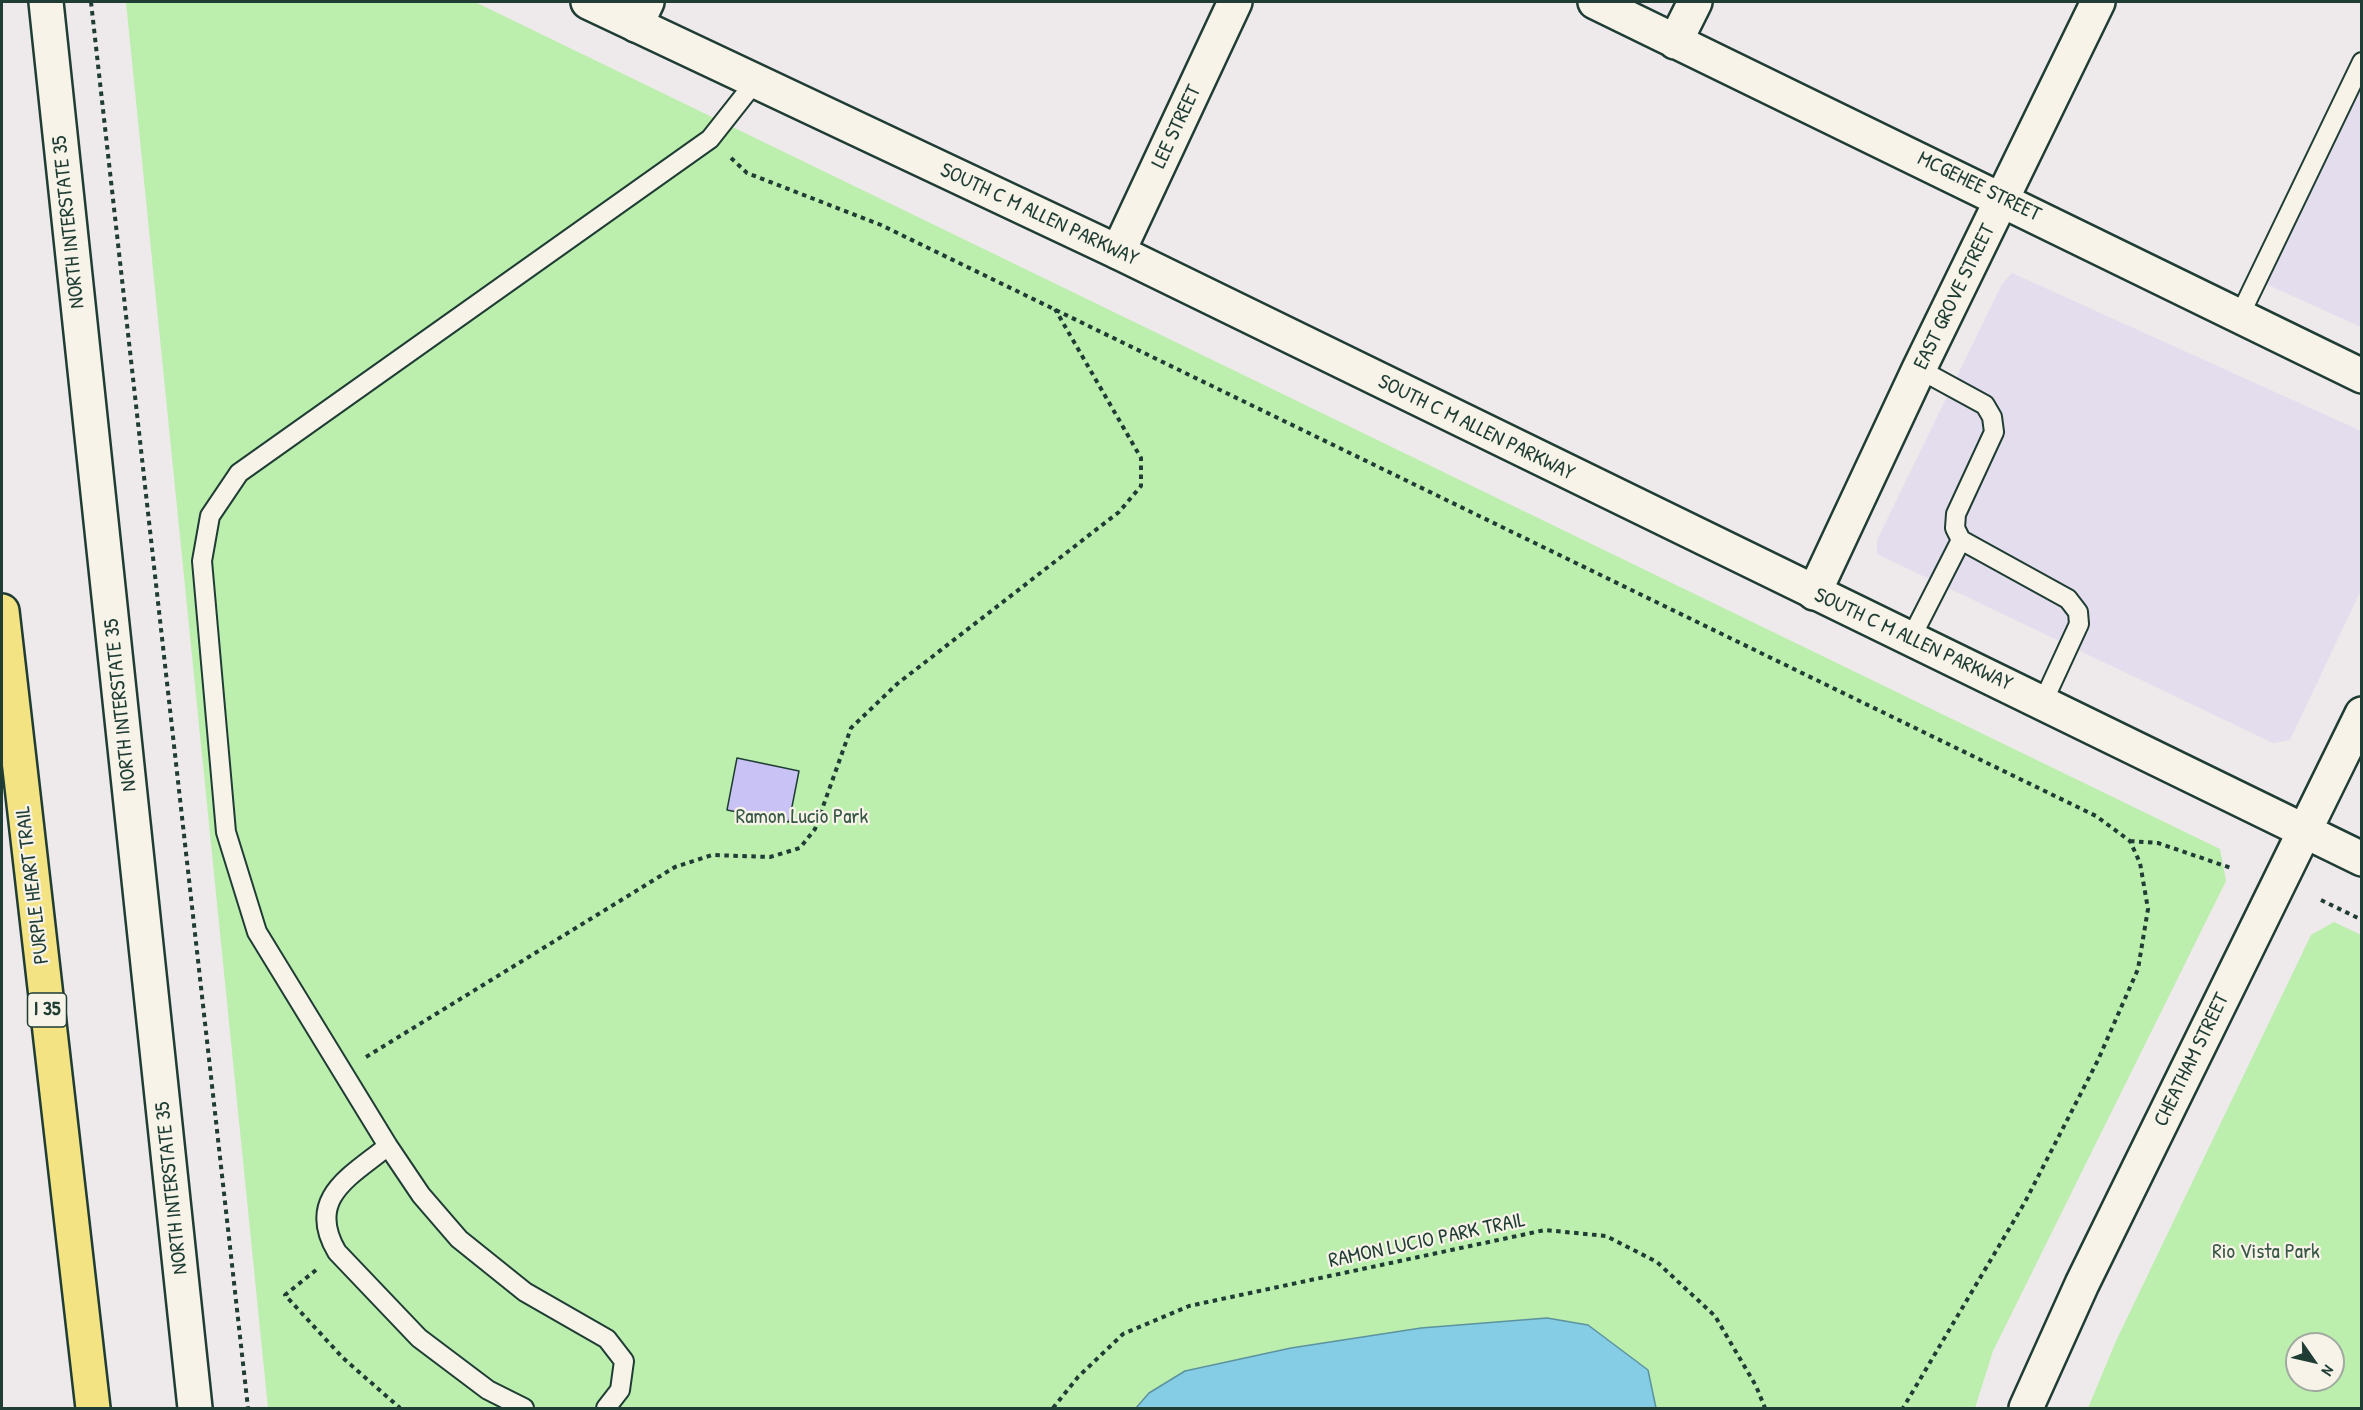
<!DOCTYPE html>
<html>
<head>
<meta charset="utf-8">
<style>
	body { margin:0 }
	#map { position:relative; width:2363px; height:1410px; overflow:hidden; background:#eee9ea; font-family:"Patrick Hand",sans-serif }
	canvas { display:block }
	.frame { position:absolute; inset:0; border:3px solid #1f3d34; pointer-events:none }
	.north { position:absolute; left:2285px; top:1332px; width:60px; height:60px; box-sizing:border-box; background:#f7f3e8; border:2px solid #a1aaa0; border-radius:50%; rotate:124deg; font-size:16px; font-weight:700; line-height:24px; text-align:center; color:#1f3d34 }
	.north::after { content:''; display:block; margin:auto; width:21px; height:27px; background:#1f3d34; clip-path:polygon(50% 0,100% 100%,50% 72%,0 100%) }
</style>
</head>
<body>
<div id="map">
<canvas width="2363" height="1410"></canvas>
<div class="frame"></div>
<div class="north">N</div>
</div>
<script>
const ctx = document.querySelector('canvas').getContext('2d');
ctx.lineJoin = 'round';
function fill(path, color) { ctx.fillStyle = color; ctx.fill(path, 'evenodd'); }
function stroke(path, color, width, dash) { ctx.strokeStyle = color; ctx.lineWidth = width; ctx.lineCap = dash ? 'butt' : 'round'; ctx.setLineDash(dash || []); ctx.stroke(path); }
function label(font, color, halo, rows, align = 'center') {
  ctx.font = font + ' "Patrick Hand",sans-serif'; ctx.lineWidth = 4.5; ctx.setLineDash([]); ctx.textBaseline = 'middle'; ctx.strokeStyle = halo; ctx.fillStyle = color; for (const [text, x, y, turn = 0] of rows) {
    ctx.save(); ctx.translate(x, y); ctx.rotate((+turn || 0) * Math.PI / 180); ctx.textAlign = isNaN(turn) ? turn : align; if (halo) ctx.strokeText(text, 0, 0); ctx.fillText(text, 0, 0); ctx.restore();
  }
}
fill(new Path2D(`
	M2361,56V327L2255,279Z
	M2012,273L2361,431V590L2290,740L2273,743L1877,554V540L2002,284Z`), '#e3dded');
fill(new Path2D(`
	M126,2H475L2220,849L2226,881L1993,1351L1975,1408H1656L1648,1370L1547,1318L1421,1328L1291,1348L1185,1371L1149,1393L1136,1408H268Z
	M2334,922L2361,935V1408H2088L2116,1341L2311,935ZM2297,1344H2333V1380H2297Z`), '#bceeae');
const water = new Path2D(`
	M1547,1318L1588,1325L1648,1370L1656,1408H1136L1149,1393L1185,1371L1291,1348L1421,1328Z`);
fill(water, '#84cde4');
stroke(water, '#5c939e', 1.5);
const building = new Path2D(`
	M737,758L799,771L789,822L727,810Z`);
fill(building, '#c9c2f4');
stroke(building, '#1f3d34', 1.5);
const service = new Path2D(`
	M2240,315L2362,62
	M1919,369L1985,405L1992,417L1994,432L1956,514L1955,528L1961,540L2068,599L2078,612L2079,624L2043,702
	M1910,640L1961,540
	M388,1146C351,1176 305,1198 337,1252L419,1338L488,1390L524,1408
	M606,1408L620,1390L624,1361L607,1339L525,1292L459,1239L421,1195L388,1146L257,932L226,832L202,561L210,516L239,473L710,139L755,82`);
const minor = new Path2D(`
	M1595,2L2362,376
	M636,25L647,2
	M1675,42L1695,2
	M1118,252L1235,2
	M1814,593L1919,369L2098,2`);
const tertiary = new Path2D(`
	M588,2L1118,252L2362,859
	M2026,1408L2082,1284L2362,714`);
const secondary = new Path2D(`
	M46,2L195,1408`);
const motorway = new Path2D(`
	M2,611L93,1408`);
stroke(service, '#1f3d34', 22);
stroke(minor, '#1f3d34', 38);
stroke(tertiary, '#1f3d34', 38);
stroke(secondary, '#1f3d34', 38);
stroke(motorway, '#1f3d34', 38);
stroke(new Path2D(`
	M91,2L248,1408
	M731,158L747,173L881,225L2096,816L2130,841L2140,863L2148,909L2138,969L2098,1060L2025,1202L1903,1408
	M2130,841L2158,843L2231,868
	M2321,900L2362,920
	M366,1057L675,867L712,855L770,857L800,848L815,829L851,728L897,684L1119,512L1141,486V458L1055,309
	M316,1270L285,1295L343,1358L400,1408
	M1053,1408L1078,1377L1123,1334L1189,1306L1545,1230L1606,1236L1657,1262L1715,1316L1756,1386L1765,1408`), '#1f3d34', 4, [4.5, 4.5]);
stroke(service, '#f7f3e8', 18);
stroke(minor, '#f7f3e8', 33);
stroke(tertiary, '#f7f3e8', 33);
stroke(secondary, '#f7f3e8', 33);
stroke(motorway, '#f4e382', 33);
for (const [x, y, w] of [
	[47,1010,39]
]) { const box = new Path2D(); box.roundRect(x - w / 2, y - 17, w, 34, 4.5); ctx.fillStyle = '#f7f3e8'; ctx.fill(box); stroke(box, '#1f3d34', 1.5); }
label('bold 20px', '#1f3d34', null, [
	["I 35",47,1010]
]);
label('21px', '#1f3d34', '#f7f3e8', [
	["LEE STREET",1177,127,-65],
	["MCGEHEE STREET",1979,187,26],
	["SOUTH C M ALLEN PARKWAY",1039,215,25],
	["NORTH INTERSTATE 35",69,222,-96],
	["EAST GROVE STREET",1955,297,-64],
	["SOUTH C M ALLEN PARKWAY",1476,428,26],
	["SOUTH C M ALLEN PARKWAY",1913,640,25],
	["NORTH INTERSTATE 35",121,705,-96],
	["PURPLE HEART TRAIL",33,885,-97],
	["CHEATHAM STREET",2192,1060,-64],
	["NORTH INTERSTATE 35",172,1188,-96],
	["RAMON LUCIO PARK TRAIL",1427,1241,-12]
]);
label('21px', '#375846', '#f7f3e8', [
	["Ramon Lucio Park",802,817],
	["Rio Vista Park",2266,1252]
]);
</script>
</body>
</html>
